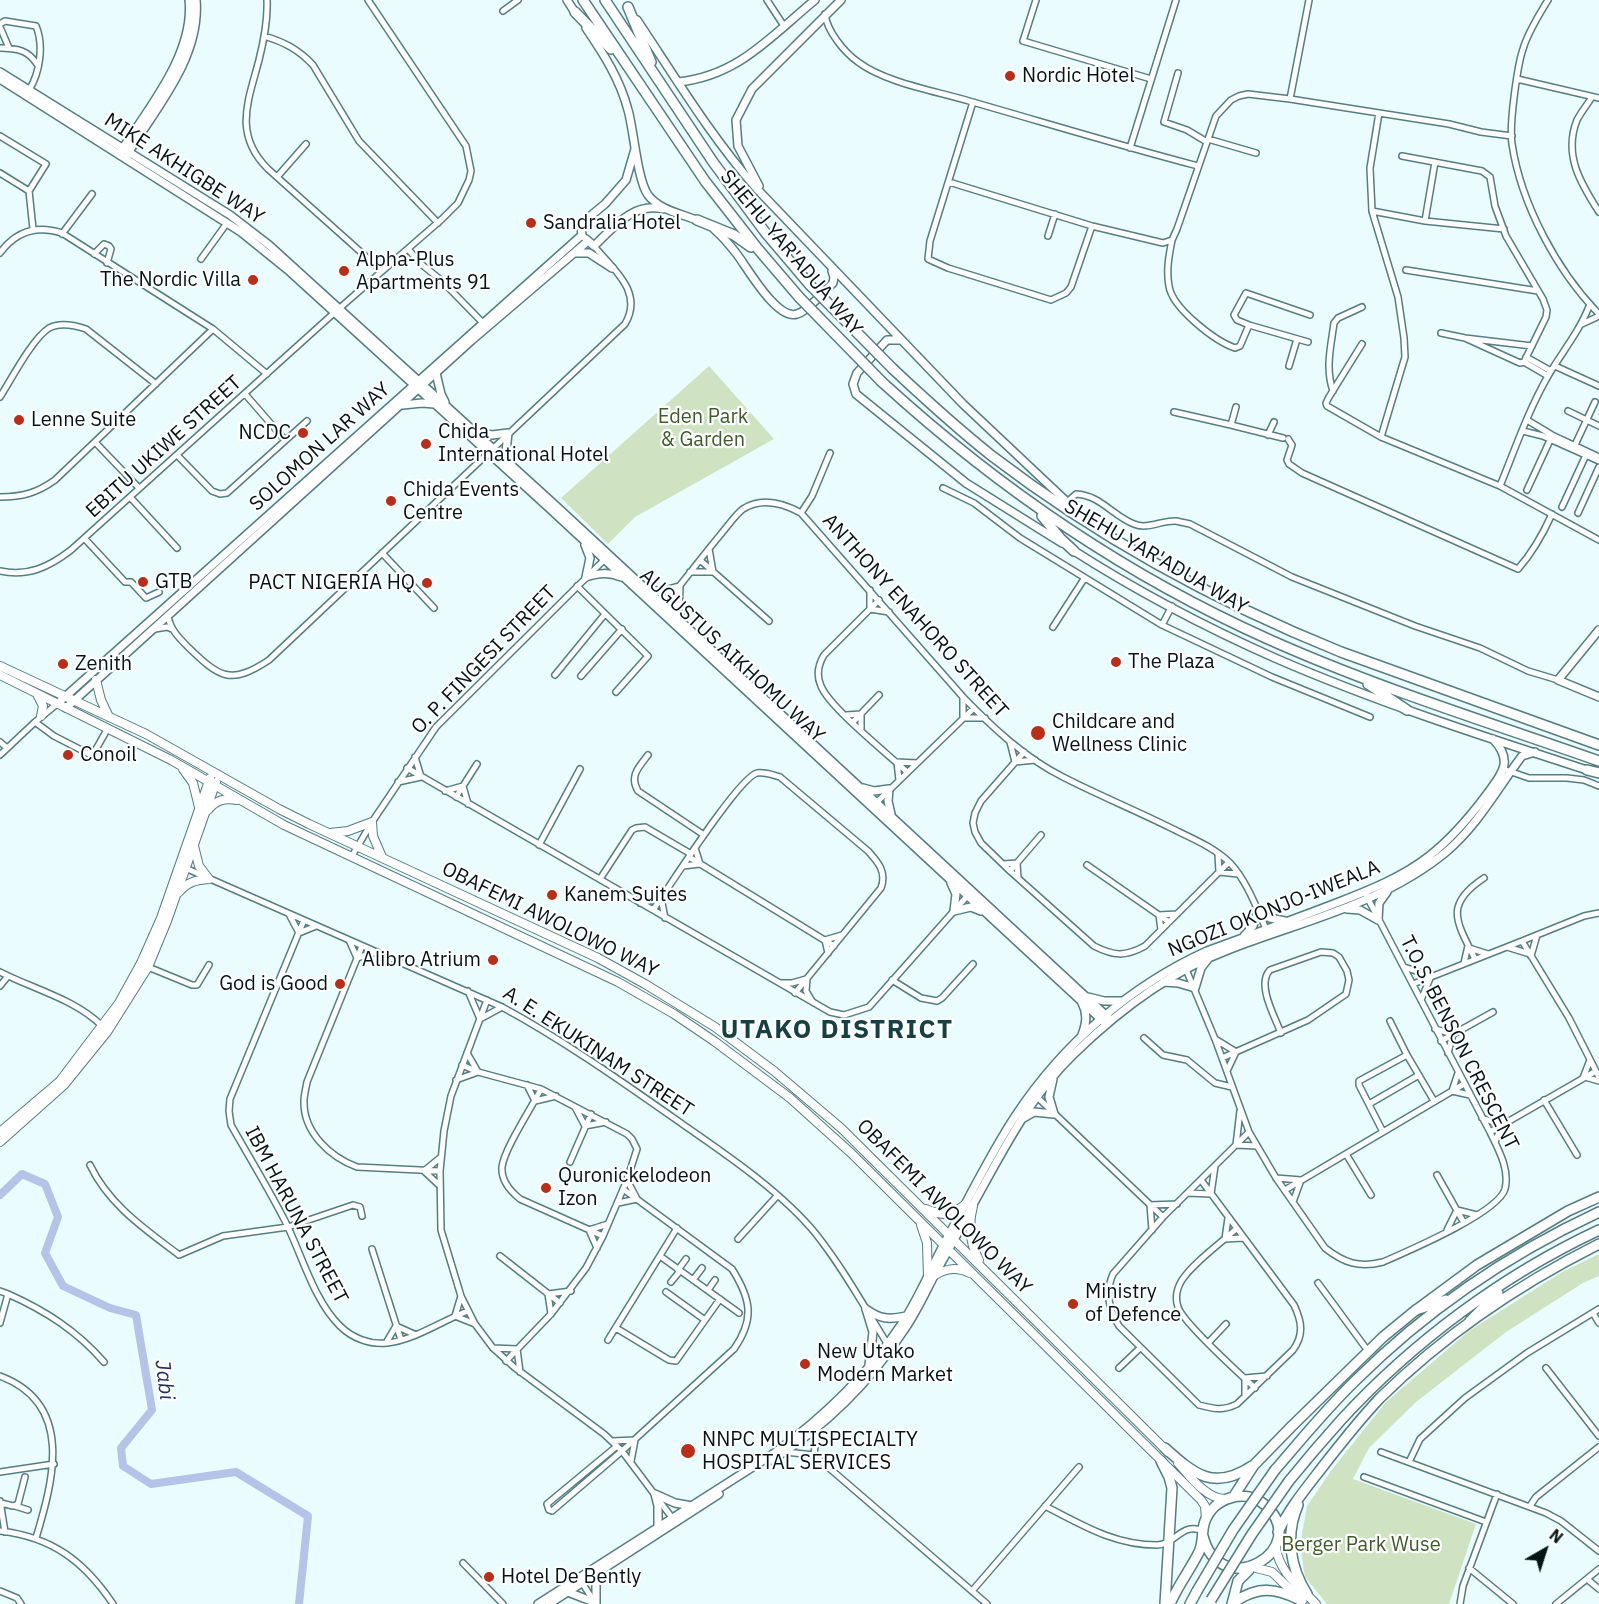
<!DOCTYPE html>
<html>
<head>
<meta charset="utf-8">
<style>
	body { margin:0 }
	#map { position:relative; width:1599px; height:1604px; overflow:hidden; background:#eafcfd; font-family:"IBM Plex Sans",sans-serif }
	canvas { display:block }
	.north { position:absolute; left:1515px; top:1520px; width:60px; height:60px; -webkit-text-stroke:4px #fff; paint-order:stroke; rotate:39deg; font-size:16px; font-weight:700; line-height:24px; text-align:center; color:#051517 }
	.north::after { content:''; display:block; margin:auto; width:21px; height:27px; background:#051517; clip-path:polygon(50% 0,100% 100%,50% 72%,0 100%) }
</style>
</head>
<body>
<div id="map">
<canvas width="1599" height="1604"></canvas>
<div class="north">N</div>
</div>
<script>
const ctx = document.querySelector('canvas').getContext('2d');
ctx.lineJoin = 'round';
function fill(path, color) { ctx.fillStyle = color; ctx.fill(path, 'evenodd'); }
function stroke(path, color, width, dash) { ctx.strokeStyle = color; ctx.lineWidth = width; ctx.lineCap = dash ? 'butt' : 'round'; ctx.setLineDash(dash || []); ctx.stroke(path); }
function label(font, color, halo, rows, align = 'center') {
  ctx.font = font + ' "IBM Plex Sans",sans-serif'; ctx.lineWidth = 4.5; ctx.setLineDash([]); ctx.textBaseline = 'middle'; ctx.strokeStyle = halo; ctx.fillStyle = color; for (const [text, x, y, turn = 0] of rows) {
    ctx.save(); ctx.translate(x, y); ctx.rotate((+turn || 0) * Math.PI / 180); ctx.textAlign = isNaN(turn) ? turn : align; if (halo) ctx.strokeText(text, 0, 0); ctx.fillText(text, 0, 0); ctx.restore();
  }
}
fill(new Path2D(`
	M709,366L774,439L635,517L608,544L561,498Z
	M1599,1254V1276L1583,1283L1506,1332L1416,1402L1369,1448L1353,1479L1476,1524L1449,1604H1327L1305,1577L1300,1545L1307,1506L1331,1471L1386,1402L1469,1331L1562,1272Z`), '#cfe3c3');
stroke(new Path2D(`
	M0,1195L22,1174L45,1184L58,1217L45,1253L63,1286L110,1308L136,1315L152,1410L121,1448L123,1466L151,1484L236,1472L308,1516L299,1604`), '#b6c3e8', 8);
const minor = new Path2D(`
	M267,0C268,21 264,40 259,60C248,102 233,134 268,169L382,271
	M767,0L784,26
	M1036,0L1023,41L1151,79
	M1548,0C1539,15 1528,32 1523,49C1517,67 1509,126 1512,144C1521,204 1557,271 1599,314
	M503,11L518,0
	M825,14C827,31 844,52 858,62C886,83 936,91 969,101C1046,123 1121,146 1198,166
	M0,24L5,21L36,26C44,45 40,73 29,90
	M0,27L9,48
	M264,36C284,42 298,49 313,65L359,141L438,223
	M0,48C17,49 27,49 37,64
	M1178,73L1164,122L1187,130L1207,142
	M1517,79L1599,98
	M1592,97C1587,105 1581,112 1577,120C1563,155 1581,184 1599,212
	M1290,99L1309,0
	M973,102L930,241L928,259L948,268L1051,300L1066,293L1071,287L1092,226
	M1379,113L1370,168L1372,211L1398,297L1404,338L1405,357L1381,437
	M0,136L46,164L29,191L33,229
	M1208,139L1256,153
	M1130,148L1176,0
	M1402,156L1482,171L1490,177L1495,206L1506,236L1543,299L1547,310L1546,317L1524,362
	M0,173L29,191
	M277,177L306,144
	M949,182L1092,226L1163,243L1172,240L1177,229L1216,116L1231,100L1239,96L1248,94L1290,99L1449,124L1481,132L1512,136
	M1372,211L1425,221L1504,229
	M1425,221L1435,162
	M62,234L92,194
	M1048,236L1055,214
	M1172,240C1169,255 1166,271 1169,286C1172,308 1215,341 1235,348L1240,346L1249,325L1308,342
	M408,249L421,264L441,280L483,323
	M0,253C16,231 37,225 62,233L213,329L267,374
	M94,254L104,244L109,246L111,249L107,263
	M201,259L227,223
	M1406,270L1538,291
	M1582,324L1599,316
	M1249,325L1237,320L1234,315L1246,293L1310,315
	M1441,333L1465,338L1532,346
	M1465,338L1520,363L1524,362L1548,376
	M1362,344L1329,397L1326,403L1327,406L1381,437L1500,486L1599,540
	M1526,357L1551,371
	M1289,366L1297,339
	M1555,366L1599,386
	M1333,391C1325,368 1331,346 1334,323L1338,318L1362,307
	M245,394L285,440
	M0,397C11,380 32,339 49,328C60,322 74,325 86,329L156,384
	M1236,407L1231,425L1283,438
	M1568,411L1599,426
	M1174,412L1231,425
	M1527,420L1552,435L1599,457
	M1523,431L1543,436L1599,461
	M1268,435L1274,422
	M1288,439L1292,445L1287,460L1289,464L1302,473L1518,569C1533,552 1543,534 1552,514
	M95,442L139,488
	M1575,445L1595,402
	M177,455L212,491L220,494L227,493L307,421
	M1500,486C1515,449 1528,411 1548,376C1562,352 1580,331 1590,304
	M943,488L974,503L1020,538L1162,625L1272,677L1370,717
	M1527,490L1552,436
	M0,497C22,497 37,493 55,480L213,329
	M130,497L177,548
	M1067,502L1076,494C1100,495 1113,516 1134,524C1147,530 1162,520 1176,521C1180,522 1185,523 1190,524L1292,577L1415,626L1480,648L1528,671L1558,680
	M1562,507L1586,455
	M801,513L812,496L830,453
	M1578,513L1599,467
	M85,539L125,582H131L146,598L159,592
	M382,553L434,608
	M700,560L769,621
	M0,571C28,577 49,567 71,550L334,313L442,219L458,203L469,180L471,171L466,146L368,0
	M690,572H713L709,549
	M577,586L648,656L616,692
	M870,590V609L889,612
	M879,600L824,655C818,665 816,675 821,686C829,707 888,754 907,772
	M663,607C682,583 701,558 721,534C728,526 735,515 743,509C762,497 783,503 801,513L963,697C992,727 1025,758 1063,777C1098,795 1135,810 1171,828C1191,838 1214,847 1230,863C1247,881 1257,909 1267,931
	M168,616C170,629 179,638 188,647C219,677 230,686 269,660L625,324C644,292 613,269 594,246
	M1162,625L1172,606
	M1053,627L1084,579
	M155,629L167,627L172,629
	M555,675L605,614
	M581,676L622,629
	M963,697V718H985
	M846,715L861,714V729
	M35,722L54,736L91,755L95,751L108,728
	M853,722L879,695
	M0,742L7,748
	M1010,742L1015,762L1035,760
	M1024,752L981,801L975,813L973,823L975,832L981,843L1010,871L1094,946C1114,956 1125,957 1145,946L1229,862
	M0,755L35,722L57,704
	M648,755C639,767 629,776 638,791L704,835
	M407,768L830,1012L844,1015L869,1007L969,894
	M1503,769L1529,778H1567L1584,780L1599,786
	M899,780L897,762L917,763
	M398,782L421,777L415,757
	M445,791L463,786L468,804
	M456,797L477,764
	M874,805L974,708
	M539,845L580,769
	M1218,854L1219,872L1238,874
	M352,856L372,822L436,727L606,558
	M689,857L834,946
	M1003,864L1017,863L1018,878
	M1087,865L1169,922
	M683,866L700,864L695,848
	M183,867L502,1007C563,1040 621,1081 678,1121C724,1153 781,1191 816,1234C843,1268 865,1308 888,1345
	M1010,871L1041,835
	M600,879L632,830L636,828L645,827L691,854
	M640,903L661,898L665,918
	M653,910C668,889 738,778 757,773C765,772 773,775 780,777L868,851C878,862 887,872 881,888L795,993
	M1599,913L1584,916L1522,941L1569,1018L1599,1077
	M289,914L299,933L316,926
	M304,920L230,1099L229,1111L231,1125C248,1155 267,1186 283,1217C301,1251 313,1300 340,1326C352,1338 370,1345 387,1343C415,1340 441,1321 468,1311
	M1161,930L1159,915L1177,914
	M349,940L357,958L376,952
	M362,946L307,1082C306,1088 304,1095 304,1101C303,1132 330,1157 357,1167L440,1171
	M1507,947L1530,954
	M1469,948L1488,954
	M828,953L825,940L842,935
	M1531,956L1537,935
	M1475,959C1457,922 1443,905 1484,878
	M1464,963L1468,946
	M148,967L192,985H197L209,965
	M1185,967L1215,1039L1249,1132L1276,1178L1325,1248C1344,1263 1359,1268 1383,1262C1408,1251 1498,1213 1505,1189C1510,1169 1498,1149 1490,1132L1366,895
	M1404,967L1431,976
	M0,972C33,989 75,999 102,1026
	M807,979L806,991L812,1001
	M892,980L921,998L937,1001L942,998L973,964
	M780,983H792L806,979
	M1413,984L1522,941
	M0,986L8,976
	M468,991L480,1019L502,1007
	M487,1000L451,1096L444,1131L440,1171L441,1230L461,1296L475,1324L493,1348L514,1367L604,1434L622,1451L673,1519
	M1421,1000L1431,976
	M1390,1021L1407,1055L1434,1101
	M1435,1029L1453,1034L1448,1053
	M1144,1038L1163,1055L1187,1060L1215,1083L1232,1087
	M1215,1039L1236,1052L1227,1071
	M1441,1041L1493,1012
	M1222,1058L1308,1020L1346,994L1349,980L1347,971L1339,957L1333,953L1321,952L1270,970C1256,984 1275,1017 1281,1033
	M462,1065L478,1072L541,1089L627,1134L632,1139L637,1149L627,1180L603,1236L586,1268L551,1314L506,1361
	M1458,1073L1452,1091L1470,1095
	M1585,1077L1599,1081
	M1583,1078L1590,1060
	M456,1080L478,1072L467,1053
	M527,1085L535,1101L556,1096
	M541,1089C532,1107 504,1149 502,1167C501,1180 510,1191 520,1199L603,1236
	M1036,1096L1163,1217L1113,1274C1105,1292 1109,1310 1119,1326L1199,1405C1214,1409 1223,1411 1237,1404L1293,1350C1304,1335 1302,1322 1294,1305L1201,1180
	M1544,1100L1577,1155
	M1369,1104L1419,1075
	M575,1107L585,1126L606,1122
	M1240,1111L1236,1145L1257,1146
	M1482,1118L1502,1125L1495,1142
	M1383,1132L1359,1085V1081L1407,1055
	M1490,1132L1596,1071
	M1346,1154L1371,1195
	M570,1162L591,1114
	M90,1165C109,1205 145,1229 179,1255L223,1236L288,1227L353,1205L360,1207L362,1216
	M1437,1175L1464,1223
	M1276,1178L1301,1180L1293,1202
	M439,1185L424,1171L441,1157
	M1285,1190L1464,1084
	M1188,1193L1211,1194L1215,1166
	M618,1203L637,1199L627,1180
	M1163,1217L1249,1132
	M1228,1218L1225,1239L1243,1238
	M1236,1229C1220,1244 1194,1262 1182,1280C1177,1288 1175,1298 1178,1307C1183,1323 1240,1374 1255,1388
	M1152,1230L1150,1205L1177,1204
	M1447,1230L1457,1210L1477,1215
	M738,1239L777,1196
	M597,1248L589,1230L608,1224
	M372,1249L401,1340
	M500,1256L560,1303
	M660,1256L739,1313
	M678,1270L686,1259
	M693,1280L702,1268
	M671,1282L680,1271
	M1318,1283L1368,1351
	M708,1290L715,1280
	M0,1291L8,1294L0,1323
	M666,1292L705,1320
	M8,1294C46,1311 77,1331 104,1362
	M461,1296L455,1316L475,1324
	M1593,1313L1599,1323
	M551,1314L548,1294L571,1291
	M616,1328L669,1360L676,1361L720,1299
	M608,1340L677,1228
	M1209,1342L1226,1324
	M386,1343L396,1326L416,1335
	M493,1348L517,1349L520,1372
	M1119,1368L1140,1348
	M1546,1368L1599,1436
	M0,1376C75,1404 53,1481 36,1538
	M1245,1396V1378L1267,1376
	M612,1441L635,1440L631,1461
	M617,1446L547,1504L549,1510L552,1511L622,1451L734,1349C755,1319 751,1299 732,1269L623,1189
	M785,1452L814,1455L987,1604
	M1381,1452L1546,1513L1561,1521L1599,1551
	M814,1455L817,1427
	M1409,1462L1420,1439L1465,1398L1527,1353L1599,1309
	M0,1472L54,1464
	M1364,1477L1486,1522
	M0,1501L5,1532
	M1,1503L13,1506L18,1504L25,1477
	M15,1506L28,1510
	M1045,1506C1082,1525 1114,1545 1157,1545C1177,1544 1181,1522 1203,1531
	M1530,1506L1536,1497L1599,1447
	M0,1531C52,1537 84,1561 113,1604
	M463,1563L503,1604
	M1469,1568L1513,1604
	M1587,1579L1599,1589
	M581,1581L595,1603
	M0,1591L17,1598L21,1604
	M972,1591L1079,1467
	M1460,1604L1463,1586L1497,1494
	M1556,1604L1599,1569`);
const tertiary = new Path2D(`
	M567,0L576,14
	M637,20C675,77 711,137 757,189L963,404L1067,502
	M586,28C603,53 620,79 628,110C634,131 637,179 648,195C660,211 684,214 701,222
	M0,72L230,215L269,245L554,504L1111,1020
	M0,79L241,232L288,270L549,508L1106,1024
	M678,82C738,76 770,37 815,0
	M121,151C148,109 195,53 189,0
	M127,155C155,109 201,58 196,0
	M759,186L738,146L736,120L752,89L841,0
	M714,229C722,236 729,244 736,253C747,267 777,321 797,314C808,311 824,291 833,283L834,277L832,271
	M582,235L581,228L583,222L605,204L626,180L635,149
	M586,239L594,246C614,227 633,202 663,209
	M574,253H589L612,268
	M901,340H887L857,373L853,384L856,394L966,483L1062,543
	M436,373L441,394L445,402
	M403,405L422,403L434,404
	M477,432L492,435L508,433L506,452L509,463
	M585,545L590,558L586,577
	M1071,549C1135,590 1205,627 1275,658C1376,702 1482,736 1587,770
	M586,577C599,573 609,572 621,577
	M645,588L661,592L679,587L678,611L682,620
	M1599,630L1558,680L1599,697
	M57,704L582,235
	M66,708L472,340L588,241
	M863,788L874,791L889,789L888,801L891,814
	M951,883L956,894L954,911L971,907L981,911
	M1347,909L1360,910L1378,920
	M1378,920L1379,903L1387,892
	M1244,936L1253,926L1258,910L1270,918L1285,921
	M1164,982L1178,983L1195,988L1201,968L1208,959
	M1088,997L1104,1001H1121
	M1082,1035C1086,1024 1088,1014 1082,1003
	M1053,1079L1049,1097L1054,1114
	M1022,1119L1034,1112L1054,1114
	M866,1309L873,1332L869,1365
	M866,1309C880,1319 889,1320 906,1316
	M772,1460C824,1427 870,1382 904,1330C916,1313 925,1293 935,1274C949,1249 963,1224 976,1199C1005,1147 1031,1095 1074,1054C1119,1010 1169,972 1228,950C1302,921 1383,904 1446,852C1478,825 1497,789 1522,756L1535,752
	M655,1494L675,1503L692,1506
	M655,1494L658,1506V1528
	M568,1592L596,1603V1574
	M538,1604L773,1454C824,1417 868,1375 903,1322C920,1296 931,1268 945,1242C968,1200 990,1154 1016,1115C1063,1044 1130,986 1207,951C1251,935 1295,919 1339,902C1370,890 1402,877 1428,857C1451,839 1470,817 1487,794C1502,774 1514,761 1493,739
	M549,1604L719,1494`);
const secondary = new Path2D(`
	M0,666L146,734L279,809L309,824L598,958L645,984L715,1027L774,1071L841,1128L1168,1452
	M0,675L171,760L284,825L618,982L674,1014L714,1041L790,1098L851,1153L1201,1500L1205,1506L1206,1519
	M96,680L101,700L109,717
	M38,696L43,706L41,716
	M183,769L193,783L199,807
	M208,810C216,800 224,798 237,800
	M330,833L348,831L372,822L373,836L382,857
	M194,846L199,866L209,879
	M179,892C188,882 195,880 209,879
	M0,1132L60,1081L119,1003L141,963L161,918L210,778
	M0,1142L64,1085L107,1032L148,967L167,921L216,782
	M973,1206C968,1225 969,1242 979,1260
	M926,1209C945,1217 950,1216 966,1204
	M921,1225L927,1243L928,1278
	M935,1275C947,1268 957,1267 970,1273
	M1178,1463C1190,1476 1206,1499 1225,1499
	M1276,1548C1279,1572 1300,1587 1316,1604
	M1256,1568L1272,1572L1300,1599`);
const trunk = new Path2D(`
	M1165,1448C1195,1475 1214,1491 1252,1466
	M1161,1461L1169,1477L1172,1488L1165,1604
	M1234,1496L1254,1465L1292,1426L1383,1337L1416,1310L1477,1265L1568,1211L1599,1197
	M1298,1505C1285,1535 1290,1567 1307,1594
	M1278,1532C1290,1507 1308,1486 1324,1465C1342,1442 1360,1419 1380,1398C1444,1335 1519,1284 1599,1244
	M1233,1603C1259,1585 1276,1588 1302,1601
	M1170,1604C1178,1585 1190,1570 1199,1552C1204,1542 1201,1531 1205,1521C1214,1497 1246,1488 1265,1505C1314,1549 1220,1604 1203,1536
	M1232,1604L1238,1581L1249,1570`);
const motorway = new Path2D(`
	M583,0L705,181L758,249L799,297
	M605,0L713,162L765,232L810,285
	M628,7L651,62
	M575,12L611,49
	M697,220L734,235L751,247
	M893,369C925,399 958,429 992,456C1098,537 1217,602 1341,652L1599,745
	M882,382C997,487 1125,575 1268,639C1375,687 1488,722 1599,761
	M1042,516L1061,539L1074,551
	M1368,684L1407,710
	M1587,770L1599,773
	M1416,1310L1446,1300
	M1470,1321L1498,1293
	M1275,1470C1301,1440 1326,1409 1355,1381C1425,1311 1509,1254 1599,1212
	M1289,1481C1306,1460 1324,1439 1342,1419C1414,1341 1503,1275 1599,1230
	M1190,1604L1197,1591`);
stroke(minor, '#567e81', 8);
stroke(tertiary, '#567e81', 10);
stroke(secondary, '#567e81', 10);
stroke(trunk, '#567e81', 12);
stroke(motorway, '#567e81', 12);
stroke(minor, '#fff', 5);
stroke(tertiary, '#fff', 7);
stroke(secondary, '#fff', 8);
stroke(trunk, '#fff', 9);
stroke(motorway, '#fff', 9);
const motorwayBridge = new Path2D(`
	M810,285L893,369
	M799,297L882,382
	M1197,1591L1233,1530L1275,1470
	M1211,1600L1252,1534L1289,1481`);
stroke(motorwayBridge, '#567e81', 12, []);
stroke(motorwayBridge, '#fff', 9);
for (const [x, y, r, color] of [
	[1010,76,6,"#ba2d18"],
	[531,223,6,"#ba2d18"],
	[344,271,6,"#ba2d18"],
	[253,280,6,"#ba2d18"],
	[19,420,6,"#ba2d18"],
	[303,433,6,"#ba2d18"],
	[426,444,6,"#ba2d18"],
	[391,501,6,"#ba2d18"],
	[143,582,6,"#ba2d18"],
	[427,583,6,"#ba2d18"],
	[1116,662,6,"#ba2d18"],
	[63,664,6,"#ba2d18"],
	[1038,733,8,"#ba2d18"],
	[68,755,6,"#ba2d18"],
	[552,895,6,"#ba2d18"],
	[493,960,6,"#ba2d18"],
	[340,984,6,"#ba2d18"],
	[546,1188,6,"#ba2d18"],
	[1073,1304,6,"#ba2d18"],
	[805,1364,6,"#ba2d18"],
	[688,1451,8,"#ba2d18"],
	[489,1577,6,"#ba2d18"]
]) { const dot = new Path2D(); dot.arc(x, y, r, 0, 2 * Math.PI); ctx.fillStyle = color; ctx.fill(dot); stroke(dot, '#fff', 2); }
label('20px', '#051517', '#fff', [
	["Nordic Hotel",1022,76],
	["Sandralia Hotel",543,223],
	["Alpha-Plus",356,260],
	["Apartments 91",356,283],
	["The Nordic Villa",241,280,"right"],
	["Lenne Suite",31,420],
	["Chida",438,432],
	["International Hotel",438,455],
	["NCDC",291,433,"right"],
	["Chida Events",403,490],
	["Centre",403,513],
	["GTB",155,582],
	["PACT NIGERIA HQ",415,583,"right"],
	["The Plaza",1128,662],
	["Zenith",75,664],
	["Childcare and",1052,722],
	["Wellness Clinic",1052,745],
	["Conoil",80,755],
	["Kanem Suites",564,895],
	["Alibro Atrium",481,960,"right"],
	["God is Good",328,984,"right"],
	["Quronickelodeon",558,1176],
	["Izon",558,1199],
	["Ministry",1085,1292],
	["of Defence",1085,1315],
	["New Utako",817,1352],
	["Modern Market",817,1375],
	["NNPC MULTISPECIALTY",702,1440],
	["HOSPITAL SERVICES",702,1463],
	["Hotel De Bently",501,1577]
], 'left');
label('20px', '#051517', '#fff', [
	["MIKE AKHIGBE WAY",184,169,33],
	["SHEHU YAR'ADUA WAY",791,253,50],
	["EBITU UKIWE STREET",164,447,-42],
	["SOLOMON LAR WAY",320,447,-42],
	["SHEHU YAR'ADUA WAY",1156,557,30],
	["ANTHONY ENAHORO STREET",915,616,48],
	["AUGUSTUS AIKHOMU WAY",732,656,43],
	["O. P. FINGESI STREET",484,660,-46],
	["NGOZI OKONJO-IWEALA",1274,909,-22],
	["OBAFEMI AWOLOWO WAY",550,920,26],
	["T.O.S. BENSON CRESCENT",1459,1043,63],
	["A. E. EKUKINAM STREET",598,1052,33],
	["OBAFEMI AWOLOWO WAY",944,1207,45],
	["IBM HARUNA STREET",296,1215,62]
]);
label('20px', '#3e5b29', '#fff', [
	["Eden Park",703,417],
	["& Garden",703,440],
	["Berger Park Wuse",1361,1545]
]);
label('italic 21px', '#253260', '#fff', [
	["Jabi",164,1380,83]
]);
ctx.letterSpacing = '1.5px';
label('bold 26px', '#174043', '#fff', [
	["UTAKO DISTRICT",837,1030]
]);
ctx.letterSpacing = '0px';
</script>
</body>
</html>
